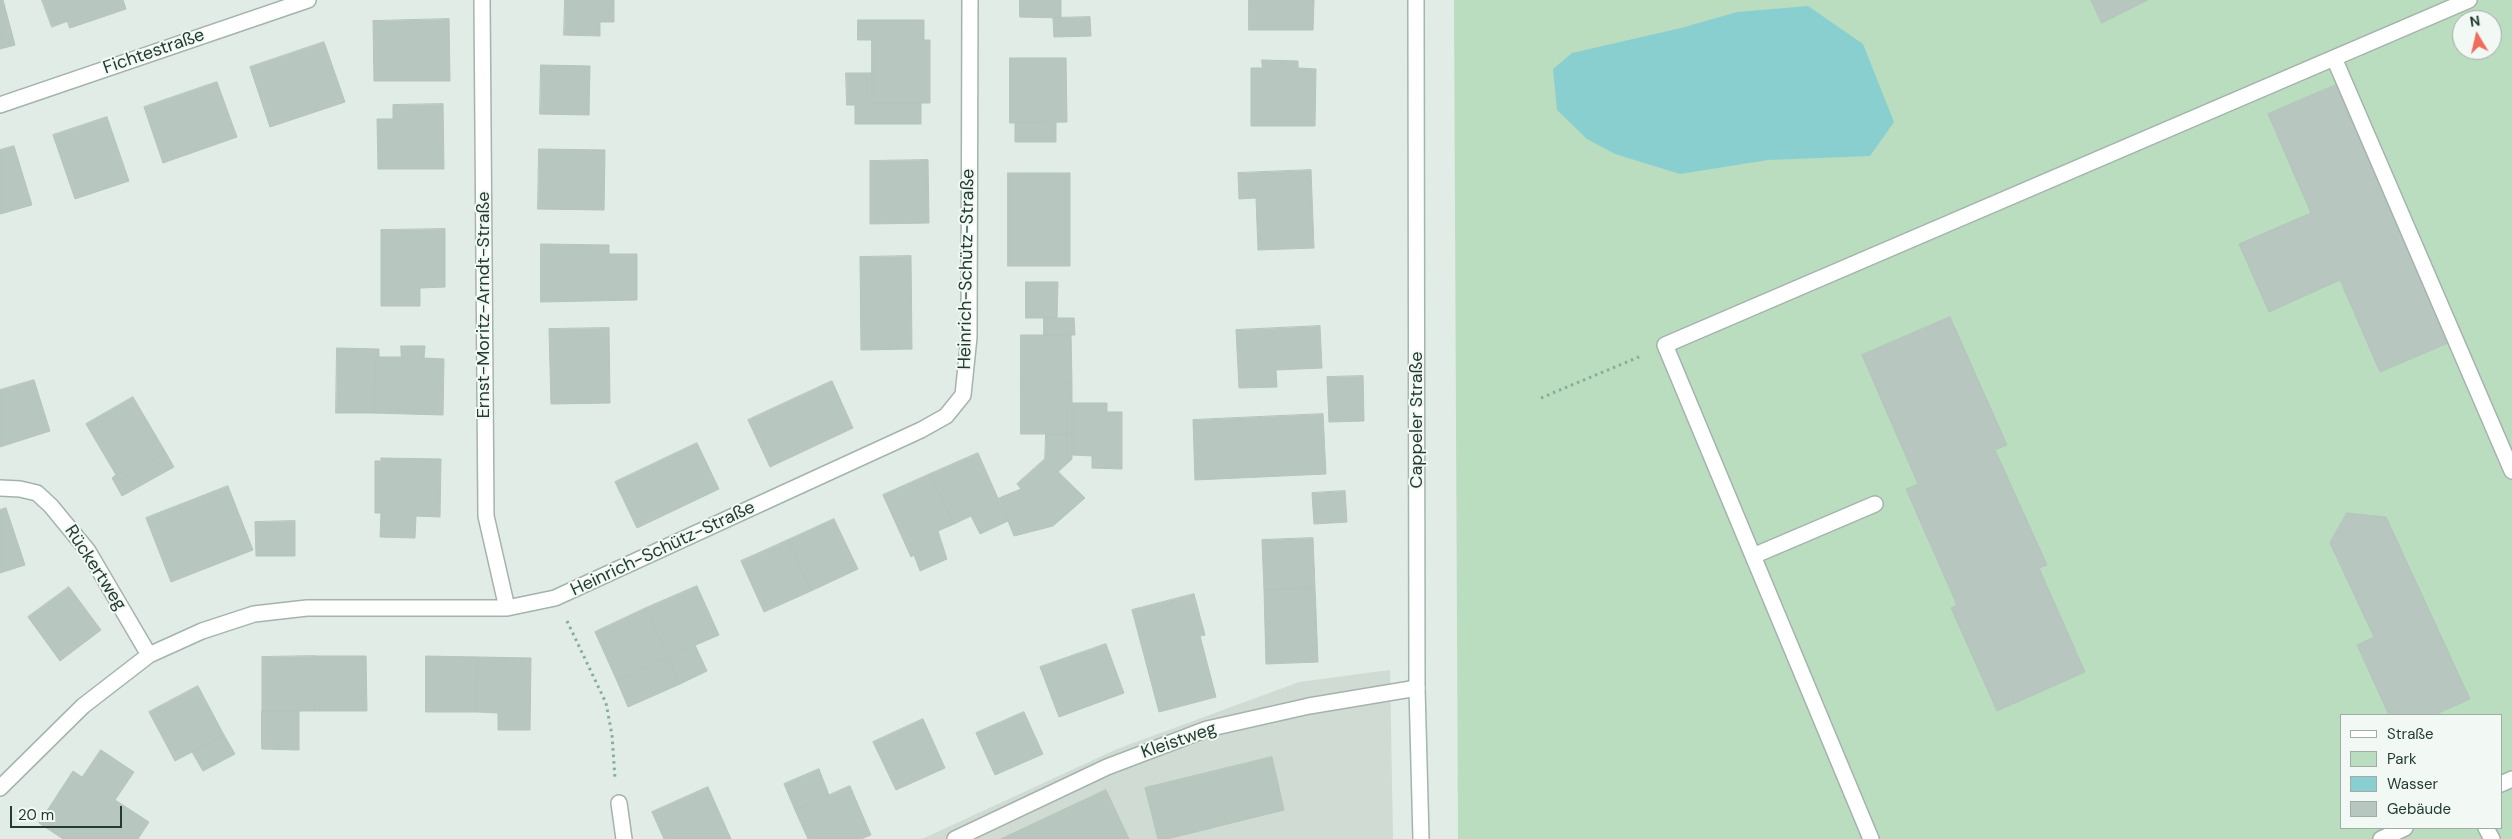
<!DOCTYPE html>
<html>
<head>
<meta charset="utf-8">
<style>
	body { margin:0 }
	#map { position:relative; width:2512px; height:839px; overflow:hidden; background:#e1ece6; font-family:"DM Sans",sans-serif }
	canvas { display:block }
	.legend { position:absolute; left:2340px; top:714px; width:162px; height:115px; box-sizing:border-box; background:#f2f8f4; border:1px solid #9fada6; margin:0; padding:6px 9px; list-style:none; font-size:15px; color:#223c31 }
	.legend li { display:flex; align-items:center; gap:10px; height:25px }
	.legend b { width:25px; border:1px solid #9fada6 }
	.north { position:absolute; left:2452px; top:10px; width:50px; height:50px; box-sizing:border-box; background:#f2f8f4; border:1px solid #9fada6; border-radius:50%; rotate:351deg; font-size:14px; font-weight:700; line-height:20px; text-align:center; color:#223c31 }
	.north::after { content:''; display:block; margin:auto; width:18px; height:22px; background:#f06c5b; clip-path:polygon(50% 0,100% 100%,50% 72%,0 100%) }
	.scale { position:absolute; left:10px; top:806px; width:112px; height:22px; box-sizing:border-box; border:2px solid #223c31; border-top:0; padding-left:6px; font-size:15px; line-height:18px; white-space:nowrap; color:#223c31; -webkit-text-stroke:4px #f2f8f4; paint-order:stroke }
</style>
</head>
<body>
<div id="map">
<canvas width="2512" height="839"></canvas>
<ul class="legend">
<li><b style="height:6px;background:#fff"></b>Straße</li>
<li><b style="height:14px;background:#badcbf"></b>Park</li>
<li><b style="height:14px;background:#8acfd0"></b>Wasser</li>
<li><b style="height:14px;background:#b7c6be"></b>Gebäude</li>
</ul>
<div class="north">N</div>
<div class="scale">20 m</div>
</div>
<script>
const ctx = document.querySelector('canvas').getContext('2d');
ctx.lineJoin = 'round';
function fill(path, color) { ctx.fillStyle = color; ctx.fill(path, 'evenodd'); }
function stroke(path, color, width, dash) { ctx.strokeStyle = color; ctx.lineWidth = width; ctx.lineCap = dash ? 'butt' : 'round'; ctx.setLineDash(dash || []); ctx.stroke(path); }
function label(font, color, halo, rows, align = 'center') {
  ctx.font = font + ' "DM Sans",sans-serif'; ctx.lineWidth = 4; ctx.setLineDash([]); ctx.textBaseline = 'middle'; ctx.strokeStyle = halo; ctx.fillStyle = color; for (const [text, x, y, turn = 0] of rows) {
    ctx.save(); ctx.translate(x, y); ctx.rotate((+turn || 0) * Math.PI / 180); ctx.textAlign = isNaN(turn) ? turn : align; if (halo) ctx.strokeText(text, 0, 0); ctx.fillText(text, 0, 0); ctx.restore();
  }
}
fill(new Path2D(`
	M1390,670L1393,839H922L1117,749L1299,682Z`), '#d0dbd4');
fill(new Path2D(`
	M1454,0H2512V839H1458ZM2462,20H2492V50H2462ZM2341,715H2501V828H2341Z`), '#badcbf');
fill(new Path2D(`
	M1808,6L1863,44L1894,122L1870,156L1768,160L1680,174L1615,154L1587,139L1557,110L1553,69L1572,53L1681,28L1737,12Z`), '#8acfd0');
const building = new Path2D(`
	M0,0H3L15,45L0,49Z
	M42,0H60L68,21L52,27Z
	M60,0H123L126,9L70,28Z
	M565,0H614V22H600V36L564,35Z
	M1020,0H1061V18L1020,17Z
	M1249,0H1314L1313,30H1249Z
	M2091,0H2148L2102,23Z
	M1090,17L1091,36L1054,37L1053,18Z
	M449,19L450,81H374L373,21Z
	M858,20H924V40H858Z
	M872,40H930V103H872Z
	M324,42L345,102L270,127L250,67Z
	M1010,58H1066L1067,122L1010,123Z
	M1262,60L1298,61V68L1316,69L1315,126H1251V68H1262Z
	M541,65L590,66L589,115L540,114Z
	M846,73H872V103H921V124H855V105H847Z
	M217,82L237,137L163,163L144,107Z
	M2336,85L2448,343L2380,372L2340,280L2269,312L2239,244L2311,213L2268,114Z
	M443,104L444,169H378L377,119H393V105Z
	M107,117L129,181L75,199L53,135Z
	M1056,122V142H1015V123Z
	M14,146L32,205L0,214V150Z
	M539,149L605,150L604,210L538,209Z
	M928,160L929,223L870,224V161Z
	M1311,170L1314,248L1258,250L1256,198L1239,199L1238,173Z
	M1008,173H1070V266H1008Z
	M445,229V287L420,288V306H381V230Z
	M541,244L609,245V254H637V300L541,302Z
	M911,256L912,349L861,350L860,257Z
	M1026,282H1058L1057,318H1026Z
	M1950,317L2007,445L1995,450L2047,565L2039,568L2085,672L1997,711L1951,608L1957,605L1906,489L1918,484L1862,355Z
	M1044,318H1074L1075,335H1044Z
	M1320,326L1322,368L1276,370L1277,387L1239,388L1236,330Z
	M609,328L610,403L551,404L549,329Z
	M1021,335H1071L1072,384H1021Z
	M401,346H425L424,358L444,359L443,415L374,413L375,357H401Z
	M337,348L379,349V357H375L374,413H336Z
	M1363,376L1364,421L1329,422L1327,377Z
	M34,380L50,431L0,447V390Z
	M832,381L853,428L770,467L748,420Z
	M1021,384H1072V434H1021Z
	M133,397L166,453L119,480L86,424Z
	M1072,403H1107V412H1122V469L1092,468V456L1072,455Z
	M1323,414L1326,474L1195,480L1193,420Z
	M1046,434H1072V459L1058,472L1045,459Z
	M697,443L719,489L637,528L615,482Z
	M166,453L174,467L122,496L112,478L116,475L119,480Z
	M978,453L1008,521L980,534L971,516L954,524L930,474Z
	M381,458L441,459L440,517L416,516L415,538L380,537L381,513H375V461H381Z
	M1045,459L1085,498L1053,526L1014,536L999,498L1021,489L1017,484Z
	M930,474L954,524L938,531L947,559L920,571L914,555L911,557L883,495Z
	M228,486L253,550L171,582L146,518Z
	M1345,491L1347,522L1314,524L1312,493Z
	M6,508L25,565L0,573V510Z
	M2347,513L2386,517L2470,699L2434,715H2389L2357,645L2374,637L2330,543Z
	M834,519L858,569L811,591L788,540Z
	M295,521V556H256L255,522Z
	M1313,538L1315,588L1264,590L1262,540Z
	M788,540L811,591L764,612L741,561Z
	M697,586L719,635L668,657L646,608Z
	M69,587L101,630L60,661L28,617Z
	M1315,588L1318,662L1266,664L1264,590Z
	M1194,594L1205,635L1200,636L1216,697L1159,712L1132,610Z
	M646,608L668,657L617,681L595,632Z
	M1106,644L1124,693L1059,717L1040,667Z
	M695,645L707,671L680,684L668,657Z
	M315,656H366L367,711H315Z
	M315,656V711H262V657Z
	M426,656L478,657L477,712H426Z
	M478,657L531,658L530,730H498V713L477,712Z
	M668,657L680,684L628,707L617,681Z
	M198,686L224,735L175,761L149,712Z
	M262,711H299V750L262,749Z
	M1024,712L1043,754L995,775L976,733Z
	M923,719L945,768L896,790L873,742Z
	M224,735L235,754L203,771L192,752Z
	M101,750L134,772L115,800L149,822L138,839H63L39,823L73,771L82,777Z
	M1272,757L1284,810L1167,839H1158L1145,788Z
	M819,769L829,795L795,810L784,784Z
	M850,786L871,835L861,839H808L795,810Z
	M708,787L731,839H664L652,812Z
	M1106,790L1129,839H1001Z`);
fill(building, '#b7c6be');
stroke(building, '#b4c5bc', 1);
const lane = new Path2D(`
	M2334,58L2512,471
	M1753,556L1875,504
	M2501,784L2512,779
	M619,803L624,839
	M2486,828L2492,839
	M1871,839L1665,345L2469,0
	M2381,839L2405,828`);
const street = new Path2D(`
	M482,0L486,516L507,608
	M0,105L308,0
	M0,488L20,489L37,493L51,506L88,551L149,655
	M0,788L83,706L149,655L202,631L254,614L307,608H507L555,598L921,430L946,416L963,395L969,337L970,0
	M955,839L1107,767L1207,729L1309,706L1417,688`);
const secondary = new Path2D(`
	M1416,0L1417,688L1421,839`);
stroke(lane, '#a4b4ac', 18);
stroke(street, '#a4b4ac', 18);
stroke(secondary, '#a0b7ac', 18);
stroke(new Path2D(`
	M1541,398L1641,356
	M567,621L606,703L612,735L615,778`), '#82af9b', 3, [2.5, 4]);
stroke(lane, '#fff', 15);
stroke(street, '#fff', 15);
stroke(secondary, '#fff', 15);
label('18px', '#223c31', '#f2f8f4', [
	["Fichtestraße",154,52,-19],
	["Heinrich-Schütz-Straße",967,269,-89],
	["Ernst-Moritz-Arndt-Straße",484,305,-90],
	["Cappeler Straße",1417,420,-90],
	["Heinrich-Schütz-Straße",663,549,-25],
	["Rückertweg",95,568,57],
	["Kleistweg",1179,741,-19]
]);
</script>
</body>
</html>
